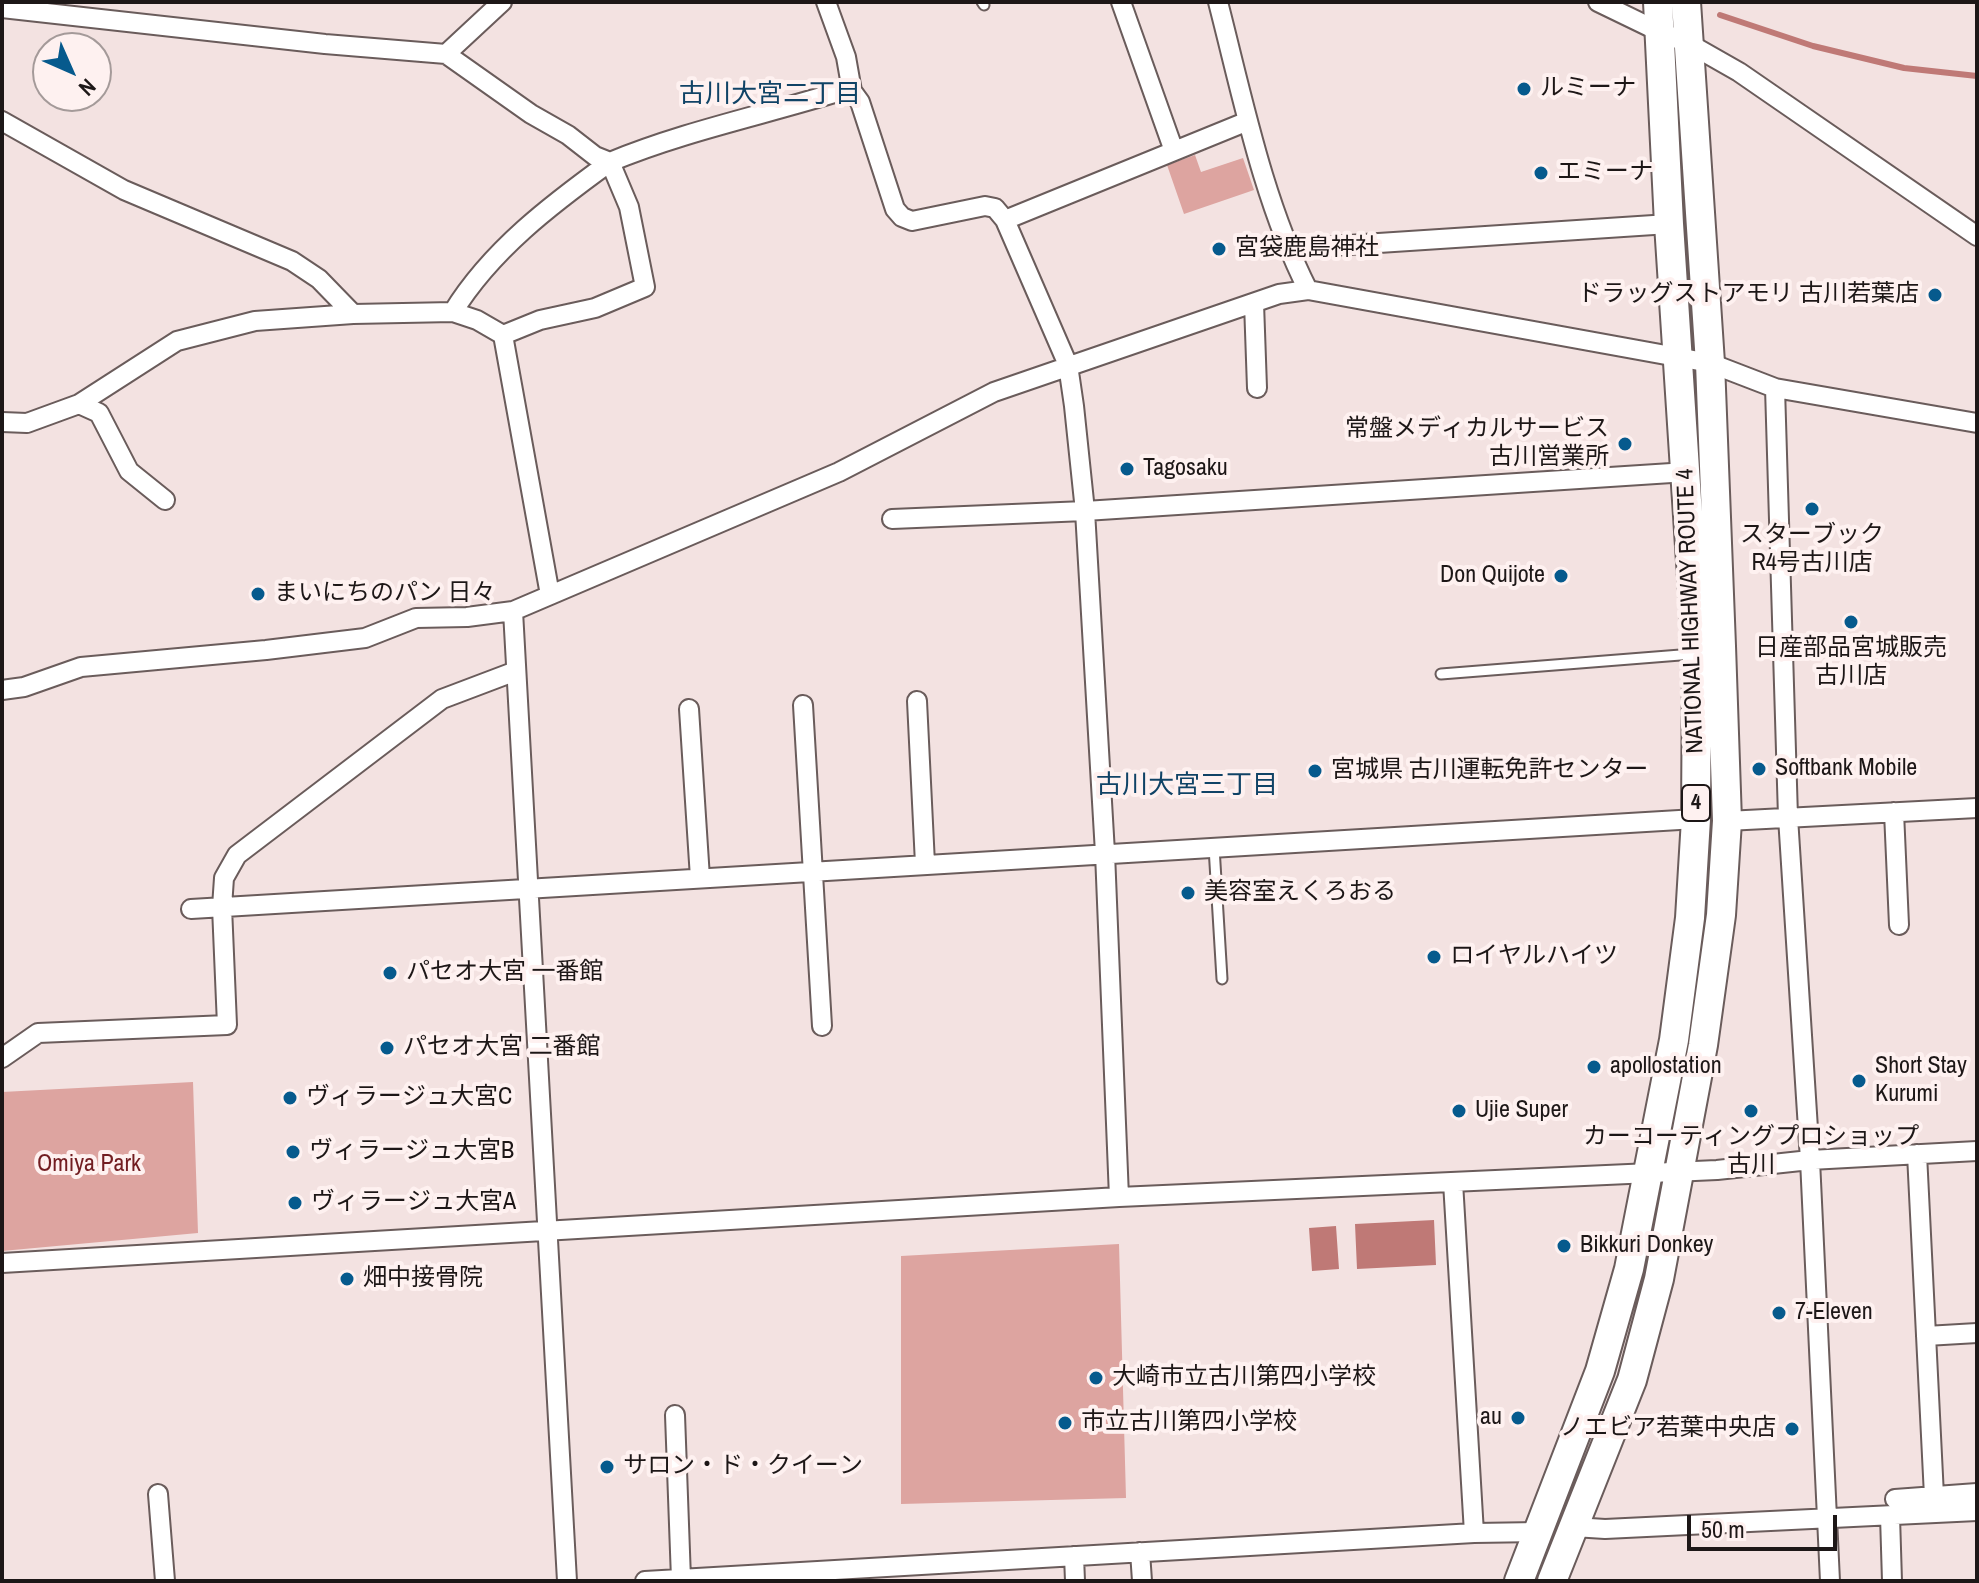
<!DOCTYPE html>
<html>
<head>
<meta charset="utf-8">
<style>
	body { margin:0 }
	#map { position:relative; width:1979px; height:1583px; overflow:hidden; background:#f3e2e1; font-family:"Archivo Narrow",sans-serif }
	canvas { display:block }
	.frame { position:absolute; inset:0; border:4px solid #1d1717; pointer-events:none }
	.north { position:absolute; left:32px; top:32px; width:80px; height:80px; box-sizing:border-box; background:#fef1f0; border:2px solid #a49a99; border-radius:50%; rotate:135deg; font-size:22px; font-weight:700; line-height:32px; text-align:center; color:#1d1717 }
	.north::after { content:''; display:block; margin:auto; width:28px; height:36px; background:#065a8d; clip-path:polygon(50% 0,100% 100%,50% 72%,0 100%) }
	.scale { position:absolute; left:1687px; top:1515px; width:150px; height:36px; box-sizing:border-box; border:4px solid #1d1717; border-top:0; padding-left:10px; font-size:24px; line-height:28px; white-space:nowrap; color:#1d1717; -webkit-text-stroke:6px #fef1f0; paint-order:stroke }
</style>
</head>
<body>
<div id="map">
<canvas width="1979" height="1583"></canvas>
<div class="frame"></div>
<div class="north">N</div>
<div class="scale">50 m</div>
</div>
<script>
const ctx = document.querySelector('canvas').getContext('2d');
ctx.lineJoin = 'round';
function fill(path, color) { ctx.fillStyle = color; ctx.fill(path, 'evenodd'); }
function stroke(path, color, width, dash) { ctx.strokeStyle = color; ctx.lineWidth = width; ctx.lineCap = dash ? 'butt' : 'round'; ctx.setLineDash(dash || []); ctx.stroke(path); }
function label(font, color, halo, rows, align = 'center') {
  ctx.font = font + ' "Archivo Narrow","Noto Sans JP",sans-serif'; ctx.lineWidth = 8; ctx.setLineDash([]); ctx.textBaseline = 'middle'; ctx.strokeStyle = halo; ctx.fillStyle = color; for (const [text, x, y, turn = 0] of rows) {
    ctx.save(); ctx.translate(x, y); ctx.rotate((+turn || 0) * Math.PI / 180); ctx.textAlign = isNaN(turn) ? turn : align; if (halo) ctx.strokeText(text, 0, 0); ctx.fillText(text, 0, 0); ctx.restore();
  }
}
fill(new Path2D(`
	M1195,155L1201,172L1243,158L1254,190L1184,214L1167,165Z
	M193,1082L198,1233L2,1251V1092Z
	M1119,1244L1126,1498L901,1504V1256Z`), '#dda4a0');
fill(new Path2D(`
	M1434,1220L1436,1265L1357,1269L1355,1224Z
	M1336,1226L1339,1269L1312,1271L1309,1228Z`), '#bf7976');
stroke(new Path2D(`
	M1720,15L1813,46L1904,68L1977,76`), '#bf7976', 6);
const service = new Path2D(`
	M982,2L984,5
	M1441,674L1693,654
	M1214,847L1222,979`);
const minor = new Path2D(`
	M826,2L846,57L852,91
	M1121,2L1174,151
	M1218,2C1243,99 1263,201 1308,290
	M1598,2L1660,32L1688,43L1739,72L1977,236
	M2,8L325,44L446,54L531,114L568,135L595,156L610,162C685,131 764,115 841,91H852L860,102L895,209L902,217L912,221L985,206L995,208L1005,220L1068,365L1074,406L1085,511L1105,853L1119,1197
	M446,54L502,2
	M2,121L124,190L292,261L319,279L353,314
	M1005,220L1248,121
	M1287,249L1669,224
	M1254,303L1257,388
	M453,312C491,250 552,204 610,162L629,207L645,287L595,308L540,320L503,335
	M1775,388L1788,817L1810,1160L1830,1581
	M79,404L99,413L129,471L165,500
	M2,422L27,423L79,404L177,341L255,321L353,314L453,312L477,320L503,335L550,595
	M892,519L1085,511L1687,472
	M513,611L567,1581
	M2,690L24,687L81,667L266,650L365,638L416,618L467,617L513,611L839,472L994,392L1279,294L1308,290L1710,363L1775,388L1977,423
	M917,701L925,864
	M803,705L822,1026
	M689,709L700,878
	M1894,812L1899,925
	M1727,821L1977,808
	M191,909L1696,819
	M2,1058L38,1033L227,1025L222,907L224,878L237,855L442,699L516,671
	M1917,1154L1934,1496
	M1453,1182L1474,1533
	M2,1263L1119,1197L1717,1170L1810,1160L1977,1151
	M1926,1336L1977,1333
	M675,1415L681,1579
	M158,1494L165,1581
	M1895,1499L1977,1493
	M1890,1516L1892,1581
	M1574,1527L1605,1529L1977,1511
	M1140,1552L1142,1581
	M1074,1556L1075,1581
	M645,1581L1474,1533L1539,1532`);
const trunk = new Path2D(`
	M1519,1581L1600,1371L1629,1269L1674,1040L1690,918L1696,819L1697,654L1669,224L1658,2
	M1552,1581L1632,1380L1659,1279L1703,1045L1721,915L1727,821L1721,646L1710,363L1686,2`);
stroke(service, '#6a5c5b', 13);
stroke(minor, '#6a5c5b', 22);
stroke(trunk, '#6a5c5b', 32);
stroke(service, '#fff', 9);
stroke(minor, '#fff', 18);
stroke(trunk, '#fff', 28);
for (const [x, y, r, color] of [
	[1524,89,8,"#065a8d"],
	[1541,173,8,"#065a8d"],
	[1219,249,8,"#065a8d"],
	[1935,295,8,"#065a8d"],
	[1625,444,8,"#065a8d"],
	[1127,469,8,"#065a8d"],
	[1812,509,8,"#065a8d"],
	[1561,576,8,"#065a8d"],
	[258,594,8,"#065a8d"],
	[1851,622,8,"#065a8d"],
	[1759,769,8,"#065a8d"],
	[1315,771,8,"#065a8d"],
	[1188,893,8,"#065a8d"],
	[1434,957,8,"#065a8d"],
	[390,973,8,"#065a8d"],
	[387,1048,8,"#065a8d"],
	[1594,1067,8,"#065a8d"],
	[1859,1081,8,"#065a8d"],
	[290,1098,8,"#065a8d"],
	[1459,1111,8,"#065a8d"],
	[1751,1111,8,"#065a8d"],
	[293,1152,8,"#065a8d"],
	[295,1203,8,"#065a8d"],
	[1564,1246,8,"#065a8d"],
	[347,1279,8,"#065a8d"],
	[1779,1313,8,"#065a8d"],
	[1096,1378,8,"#065a8d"],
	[1518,1418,8,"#065a8d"],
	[1065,1423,8,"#065a8d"],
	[1792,1429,8,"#065a8d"],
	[607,1467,8,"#065a8d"]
]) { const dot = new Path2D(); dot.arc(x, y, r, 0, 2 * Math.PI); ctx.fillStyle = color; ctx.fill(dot); stroke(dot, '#fef1f0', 3); }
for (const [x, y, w] of [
	[1696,803,28]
]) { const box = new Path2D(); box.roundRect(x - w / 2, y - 18, w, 36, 6); ctx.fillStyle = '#fef1f0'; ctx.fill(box); stroke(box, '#1d1717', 2); }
label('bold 22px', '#1d1717', null, [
	["4",1696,803]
]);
label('24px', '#1d1717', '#fef1f0', [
	["ルミーナ",1540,89],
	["エミーナ",1557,173],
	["宮袋鹿島神社",1235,249],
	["ドラッグストアモリ 古川若葉店",1919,295,"right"],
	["常盤メディカルサービス",1609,430,"right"],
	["古川営業所",1609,458,"right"],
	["Tagosaku",1143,469],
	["スターブック",1812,536,"center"],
	["R4号古川店",1812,564,"center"],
	["Don Quijote",1545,576,"right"],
	["まいにちのパン 日々",274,594],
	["日産部品宮城販売",1851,649,"center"],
	["古川店",1851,677,"center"],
	["Softbank Mobile",1775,769],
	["宮城県 古川運転免許センター",1331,771],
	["美容室えくろおる",1204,893],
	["ロイヤルハイツ",1450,957],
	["パセオ大宮 一番館",406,973],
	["パセオ大宮 二番館",403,1048],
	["apollostation",1610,1067],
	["Short Stay",1875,1067],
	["Kurumi",1875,1095],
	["ヴィラージュ大宮C",306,1098],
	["Ujie Super",1475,1111],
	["カーコーティングプロショップ",1751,1138,"center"],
	["古川",1751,1166,"center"],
	["ヴィラージュ大宮B",309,1152],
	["ヴィラージュ大宮A",311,1203],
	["Bikkuri Donkey",1580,1246],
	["畑中接骨院",363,1279],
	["7-Eleven",1795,1313],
	["大崎市立古川第四小学校",1112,1378],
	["au",1502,1418,"right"],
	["市立古川第四小学校",1081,1423],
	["ノエビア若葉中央店",1776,1429,"right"],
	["サロン・ド・クイーン",623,1467]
], 'left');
label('24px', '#1d1717', '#fef1f0', [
	["NATIONAL HIGHWAY ROUTE 4",1691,611,-92]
]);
label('24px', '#721d21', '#fef1f0', [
	["Omiya Park",89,1165]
]);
label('26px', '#104366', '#fef1f0', [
	["古川大宮二丁目",770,95],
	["古川大宮三丁目",1187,786]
]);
</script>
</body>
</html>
